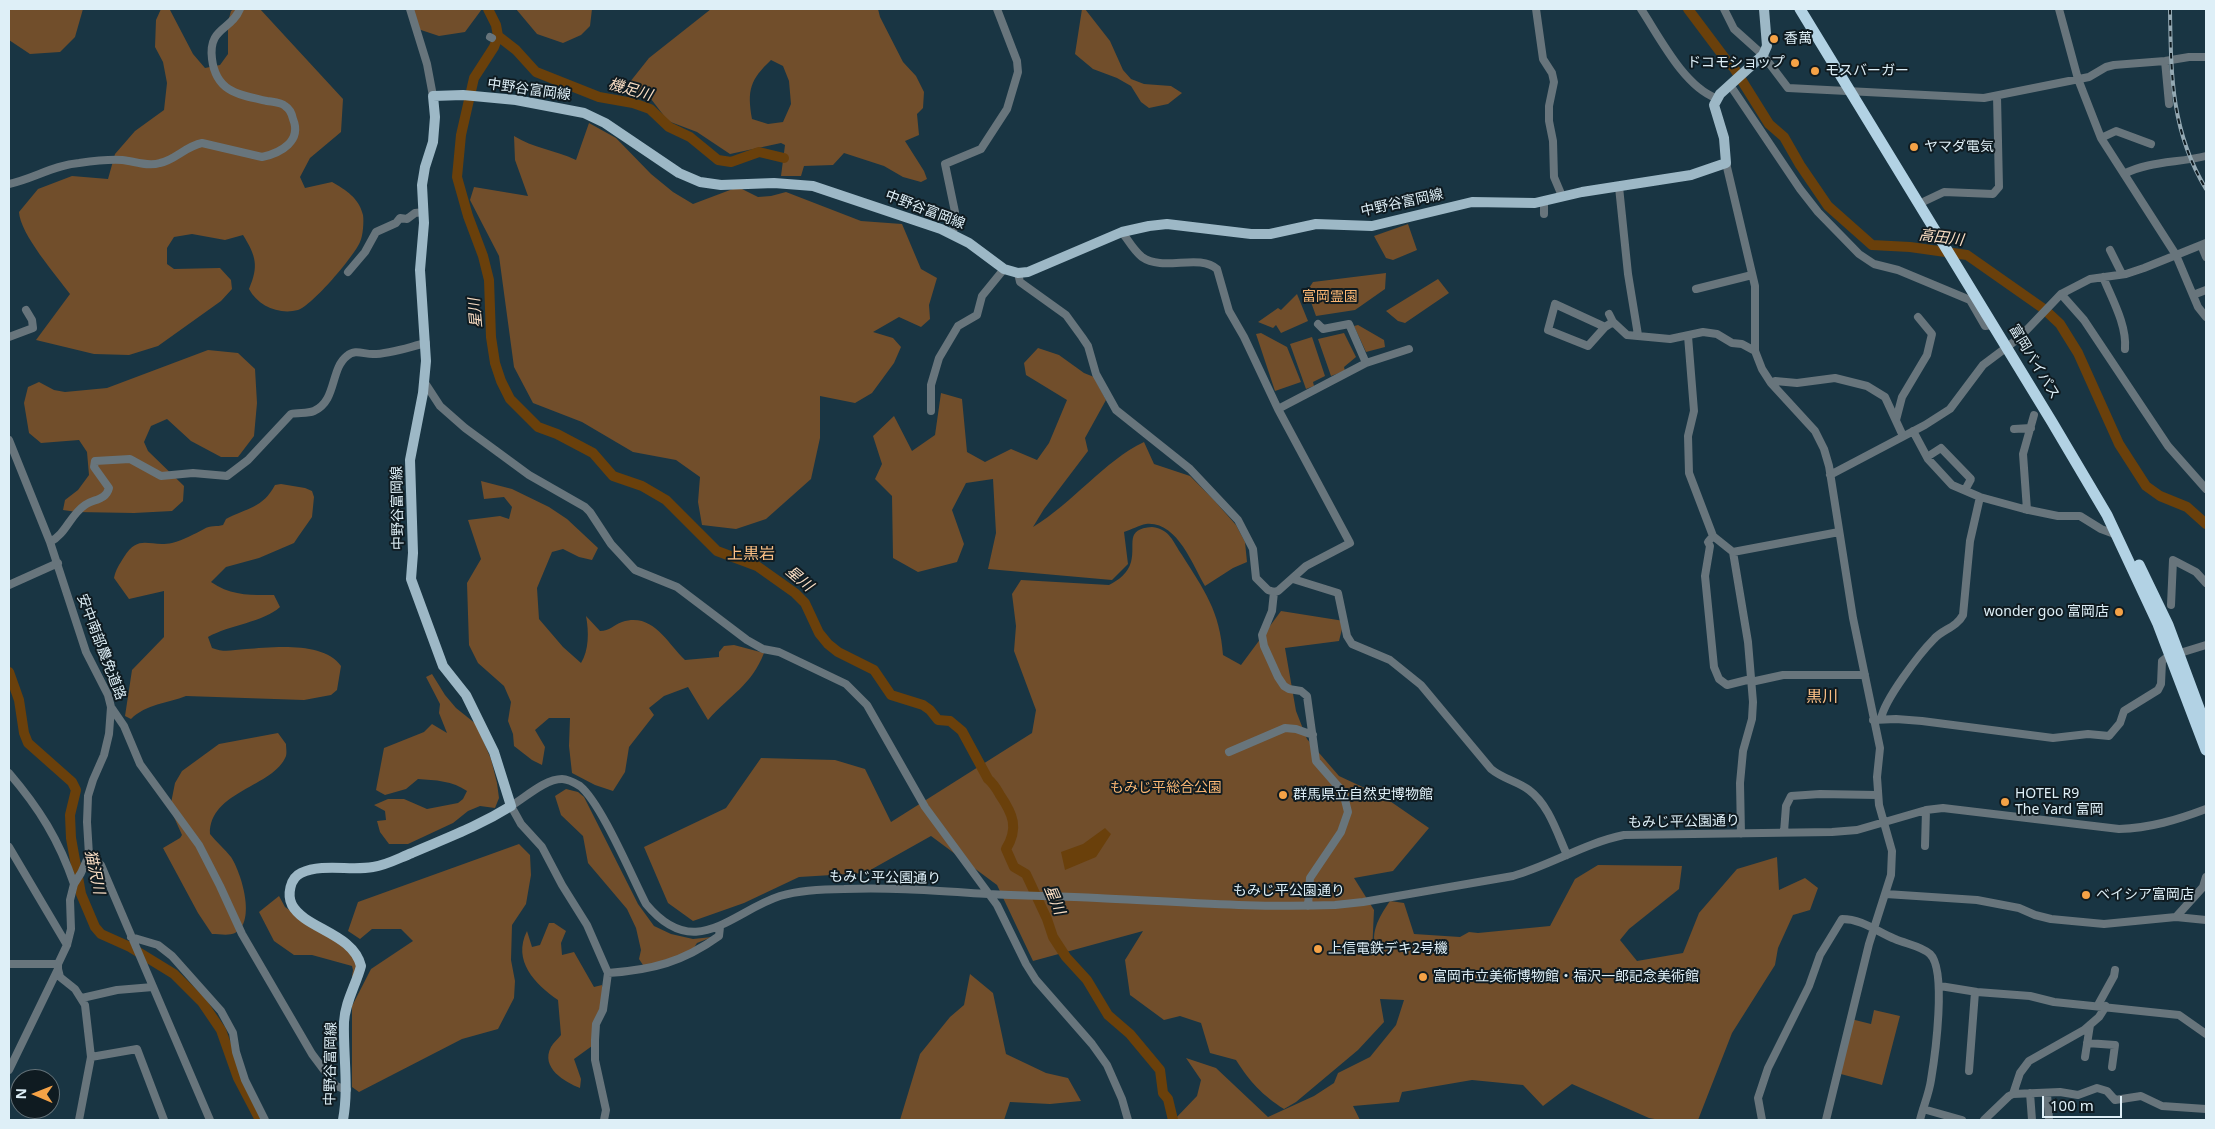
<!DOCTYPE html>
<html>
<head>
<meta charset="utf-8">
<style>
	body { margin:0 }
	#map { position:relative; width:2215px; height:1129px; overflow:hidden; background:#193543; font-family:"Noto Sans",sans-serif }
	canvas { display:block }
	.frame { position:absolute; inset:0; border:10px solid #deeff7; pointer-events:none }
	.north { position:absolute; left:10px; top:1069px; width:50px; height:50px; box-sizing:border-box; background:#0f1b21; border:1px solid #627077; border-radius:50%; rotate:271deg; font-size:14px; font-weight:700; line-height:20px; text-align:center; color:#deeff7 }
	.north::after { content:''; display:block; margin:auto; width:18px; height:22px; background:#f5a246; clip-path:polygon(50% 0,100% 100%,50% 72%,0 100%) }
	.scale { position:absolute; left:2042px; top:1096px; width:80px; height:22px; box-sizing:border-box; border:2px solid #deeff7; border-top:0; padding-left:6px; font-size:15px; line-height:18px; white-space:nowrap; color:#deeff7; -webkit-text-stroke:4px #0f1b21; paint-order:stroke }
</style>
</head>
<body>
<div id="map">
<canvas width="2215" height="1129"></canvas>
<div class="frame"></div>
<div class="north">N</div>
<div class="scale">100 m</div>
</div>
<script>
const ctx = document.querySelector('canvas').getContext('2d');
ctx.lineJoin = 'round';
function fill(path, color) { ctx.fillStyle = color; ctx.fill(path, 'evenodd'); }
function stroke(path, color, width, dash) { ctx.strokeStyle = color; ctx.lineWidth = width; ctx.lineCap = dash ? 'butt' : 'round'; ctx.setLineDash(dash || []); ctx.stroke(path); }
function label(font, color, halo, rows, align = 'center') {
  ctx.font = font + ' "Noto Sans","Noto Sans JP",sans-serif'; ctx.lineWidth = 4; ctx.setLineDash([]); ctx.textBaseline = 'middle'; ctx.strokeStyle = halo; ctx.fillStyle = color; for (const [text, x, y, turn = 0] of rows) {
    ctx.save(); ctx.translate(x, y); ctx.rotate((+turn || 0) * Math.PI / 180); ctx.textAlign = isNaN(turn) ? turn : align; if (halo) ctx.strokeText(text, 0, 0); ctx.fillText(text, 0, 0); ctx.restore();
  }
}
fill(new Path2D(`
	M9,9H83L75,37L60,52L30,54L9,40Z
	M161,9L170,10L193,54L205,68L220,65L228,54V22L231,11L234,9H260L343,99L341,132L310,158L300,177L305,188L332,182C346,190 359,198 363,215C364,221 363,236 360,242C355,255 312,306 298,310C279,315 258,306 249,289C259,266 256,256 243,235L225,240L192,234L174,237L167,248V264L174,269L220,268L231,280L232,289L221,301L158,346L129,355L94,354L36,340L70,294C56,275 20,234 19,212L38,189L72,176L108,179L115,154L135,131L164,110L167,83L163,62L155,47L156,20Z
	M407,9H482L465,32L439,36L415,28Z
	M516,9H592L590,26L581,35L563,43L537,34Z
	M711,9H878L880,17L903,62L916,76L924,92L923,108L917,114L919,135L905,141L924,171L927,179L921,182L903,177L884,166L844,153L833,165L804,166L801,176H781L785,145L781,143L730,154L697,132L668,121L651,99L622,92L649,58ZM771,60L783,66L789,81L791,104L783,122L768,124L752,119C747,90 750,80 771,60Z
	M1082,9H1085L1110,41L1123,70L1131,79L1144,84L1171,86L1182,93L1168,104L1149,108L1141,102L1131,86L1117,78L1093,69L1075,54Z
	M589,123L616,138L651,174L673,192L693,204L738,187L758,197L771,196L786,192L861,221L902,224L921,269L937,278L929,305L930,319L921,327L899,317L873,332L893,338L901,347L894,363L872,393L855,403L820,396V438L811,479L766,519L736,529L702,525L698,502L700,477L676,460L633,452L582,422L533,403L514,367L499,256L470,200L474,187L528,196L515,160L514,136C533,148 555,150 576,160Z
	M1408,224L1417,250L1393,260L1386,258L1374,236Z
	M1386,273L1385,289L1355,310L1316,316L1307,291L1313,282Z
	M1438,279L1449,293L1405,323L1398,321L1386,311Z
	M1297,294L1308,321L1281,333L1276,325L1273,328L1258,322L1278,308L1281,310Z
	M1358,325L1384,340L1385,347L1366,352L1354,326Z
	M1261,333L1287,347L1301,382L1275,391L1256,334Z
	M1344,333L1356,357L1344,367L1345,371L1331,376L1318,339Z
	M1312,337L1325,376L1313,382L1314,386L1306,389L1290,344Z
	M1038,348L1059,355L1084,373L1094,377L1106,400L1085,438L1088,451L1044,509L1033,527C1073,503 1104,461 1144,442L1154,464L1190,476L1213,499L1236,525L1245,542L1247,562L1233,568L1205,586C1192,564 1177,521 1146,524C1139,525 1131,530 1124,532L1128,564L1112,580L988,569L996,533L993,479L966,483L952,510L964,544L957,562L918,572L893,558L892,496L875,479L882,464L873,436L894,416L912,451L935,435L941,393L962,399L967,452L985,462L1011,449L1037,460L1049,443L1067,400L1026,375L1024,363Z
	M208,350L238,353L255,369L257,403L254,436L238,457H221L191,441L167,419L151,426L144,442L148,451L184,486L183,501L172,511L134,513L77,512L63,510L65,500L78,490L89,475L87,452L79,440L41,443L29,433L24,403L28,387L39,382L54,390L65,392L107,388Z
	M481,481L512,489L549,507L567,519L598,548L592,560L579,557L563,549L552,552L537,588L539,619L563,647L581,663C589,650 589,632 586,616L600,631C610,631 613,625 622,622C653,612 667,643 685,660L719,657V652L724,646L734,645L764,653C751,686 731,694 708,720L688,687L664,696L649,708L654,715L629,747L625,772L613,791L595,785L572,773L569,746L570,718H549L535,730L545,747L542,765L532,760L514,746L513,734L508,721L511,702L504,686L478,663L469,645L467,583L481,559L468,520L500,516L509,519L512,507L504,497L484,499Z
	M281,484L305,488L312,491L314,497L312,517L298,537L294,543L259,558L226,567L211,582C231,596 250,595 274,595L280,607C264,622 229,625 208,637L212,648C225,653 232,650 246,649C273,647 324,641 341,666L337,690L331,695L304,700L186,696C168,703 146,704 131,719L125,716L132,670L164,637V591L129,599L114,578C116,569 119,565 124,557C139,533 150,548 172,543C184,540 194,534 204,529C210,525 217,527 223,525L226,519C247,508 263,508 275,485Z
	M1152,527C1170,529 1173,542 1182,555C1204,590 1220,611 1223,655L1241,665L1281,611L1344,621L1339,641L1285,648L1296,711L1307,739L1339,776L1384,797L1429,828L1393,871L1354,878L1374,910L1372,953H1380C1366,938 1380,915 1390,901L1404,903L1414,934L1460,937L1469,932L1478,933L1550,926L1575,879L1598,865L1682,866L1679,889L1629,929L1620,940L1637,961L1683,953L1699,913L1737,869L1777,857L1779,890L1805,878L1818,888L1810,910L1793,915L1778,948L1775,965L1732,1033L1698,1120H1660L1649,1118L1572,1084L1543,1106L1523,1085L1472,1080L1402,1092L1399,1102L1353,1106L1360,1120H1174L1197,1096L1201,1080L1186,1058L1216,1068L1268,1117L1314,1096L1334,1083L1338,1073L1370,1057L1396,1025L1404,1000L1380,999L1384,1022L1358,1050L1296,1102L1284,1109C1262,1095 1250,1082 1236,1060L1210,1053L1201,1023L1180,1016L1164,1020L1130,995L1125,960L1143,931L1033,961L997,885L931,836L865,873L799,877L744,903L693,921L668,903L644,847L726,808L761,758L835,760L865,769L891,822L1032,733L1036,710L1014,651L1016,626L1012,594L1021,580L1109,585C1119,580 1128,573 1131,562C1136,544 1124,529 1152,527Z
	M432,674L445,695L456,708L476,724L491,759L497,783L499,798L495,808L480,806L468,811L453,823L408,844H389L380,832L377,821L386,820L385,811L374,805L388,799H404L427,809L458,803L463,799L467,791C453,781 435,780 418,779L406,789L385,795L376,790L384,748L424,732L432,724L447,733L439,713L440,704L426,677Z
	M278,733L286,744C286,747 287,753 286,756C274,787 209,791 210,834C216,842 225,849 231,857C241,872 257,922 235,933C229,936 219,934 212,934L198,913L163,848L180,838L182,835L170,808L175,783L182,771L219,744Z
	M566,789L578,792L584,797L638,904L654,926L671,934L693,939L712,937L697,943L692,951L645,968L639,959L641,950L636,928L627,909L588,863L583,836L561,815L555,796Z
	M519,844L530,855L531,875L526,904L512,925L511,960L515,981L514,998L498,1029L462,1039L359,1092L352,1087V1006L371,969L413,941L401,929H372L360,939L348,931L358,902Z
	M279,896L285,907L349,950L357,960L355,976L352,977L353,970L352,966L312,955H294L274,941L259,912Z
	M549,923H554L566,931L561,943L562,955L574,952L594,987L602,985L603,996L592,1046L574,1059L581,1079L580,1088C565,1082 540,1068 551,1047C553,1043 558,1039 561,1035L558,1000C535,984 512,961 527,931L532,947L540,945Z
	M970,974L993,993L1006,1054L1046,1073L1068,1078L1081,1101L1050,1104L1010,1102L1004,1120H900L920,1054L950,1017L964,1005Z
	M1874,1010L1900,1016L1882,1085L1837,1073L1851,1019L1871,1024Z`), '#714e2b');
fill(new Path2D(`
	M1105,828L1111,834L1096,857L1065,870L1061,852L1083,844Z`), '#6a400b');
stroke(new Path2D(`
	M488,9L496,25L498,36L494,47L474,78L461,135L457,177L468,216L483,256L489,280L491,337L495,363L501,381L510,399L538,427L557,434L593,453L613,476L642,486L666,500L717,551L757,566L795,593L805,603L819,633L828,644L838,652L874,670L891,695L923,705L930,710L938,720L950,721L962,731L988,779C994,784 996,788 1000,795C1013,814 1019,828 1006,849L1014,867L1026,874L1047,919L1053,937L1066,957L1087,980L1108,1015L1130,1034L1160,1070L1163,1093L1168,1099L1173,1120
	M1688,9L1727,61L1734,68L1769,124L1784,137L1800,165L1828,206L1872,245L1910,247L1967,255L2044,309L2060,324L2078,353L2119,444L2146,486L2160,496L2187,507L2206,524
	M498,36L516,50L536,72L599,97L633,103L650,109L669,127L690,137L718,160L731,162L759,152L784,158
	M9,672L19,700L24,733L28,743L72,782L76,790L70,815L71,838L81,894L95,927L101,934L130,947L174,974L202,1002L221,1030L238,1078L260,1120`), '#6a400b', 10);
stroke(new Path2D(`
	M410,9L427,64L433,96
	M1536,9L1543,59L1552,73L1554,82L1549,106V121L1553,141L1554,177L1562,196
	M1641,9C1660,38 1684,86 1716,98
	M1724,9L1734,29L1763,55L1788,88L1984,98L2089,77L2106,67L2114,65L2165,61L2189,57H2206
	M2059,9L2078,79L2101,138L2176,255L2198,307L2206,317
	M490,37L492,38
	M2165,61L2169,104
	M1730,85L1800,189L1818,212L1859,254L1874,264L1898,270L1970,300L1985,326L1993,325
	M2101,138L2116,131L2151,144
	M1726,163L1755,286V351L1762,369L1771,383L1815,431L1824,449L1829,466L1853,618L1880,748L1877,777L1879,805L1892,851L1891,875L1869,944L1826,1120
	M2124,174C2148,161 2179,163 2206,156
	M9,184C33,179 54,165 79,163C93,161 107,159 122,160C134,161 147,167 160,163C175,160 186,146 202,143L262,157C281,153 302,141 293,119C292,114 290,109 285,106C281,102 273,102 267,101C239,95 216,92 212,59C208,27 231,31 240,9
	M1619,187L1628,274L1638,335
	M1544,201V214
	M1925,201L1944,192L1993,194L1999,187L1997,96
	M953,233L955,212L945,164L981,149L1007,109L1018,72L1017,61L997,9
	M2201,245L2206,257
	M2110,250L2122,274
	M348,272L365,252L376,232L396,223L400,218L407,219L415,213L424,212
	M1018,273L1020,282L1066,315L1082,337L1088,346L1096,374L1116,410L1190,469L1238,520L1253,549L1256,578L1268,590L1274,592L1278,591L1306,566L1350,543L1278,409L1244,337L1229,311L1217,269C1199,253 1163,272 1142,257C1134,251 1128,240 1122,232
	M2103,277C2112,299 2127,325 2125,349
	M1696,289L1752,275
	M2061,294L2084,320L2168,446L2206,489
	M2193,295L2206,290
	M1609,314L1613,322L1627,335L1670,339L1703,332L1717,334L1732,343L1742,344L1755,351
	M1318,324L1323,329L1349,324L1366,363
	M1605,327L1555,304L1548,330L1588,346L1605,327L1613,322
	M1688,336L1694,411L1688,436L1689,473L1713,536L1733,552L1748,642L1753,702L1752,719L1743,751L1740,783L1741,834
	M9,337L33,328L32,320L26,310
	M425,383L440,406L465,428L529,475L585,507L590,512L611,544L635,570L677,587L747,640L763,649L779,652L846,684L867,705L925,807L997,905L1026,964L1036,980L1092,1044L1107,1065L1122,1099L1128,1120
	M1771,383L1775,381L1797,383L1835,378L1867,386L1885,397L1903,436
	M1278,409L1366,363L1409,349
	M931,411V385L939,358L958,326L977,315L982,296L1004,269
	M1896,420L1902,397L1927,355L1932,334L1918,317
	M2014,429L2031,428
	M1913,431L1928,459L1952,485L1980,497L2024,509L2058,516H2080L2101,529L2117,535
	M9,440L50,542L86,652L108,695L111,707L109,734L104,755L93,780L88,796L87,822L89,855L81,873L74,884L70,900L71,929L67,945L58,964V969L60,977L75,989L85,1005L91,1057L79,1120
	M1927,457L1941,448L1971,479L1965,490
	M1830,475L1925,425L1950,409L1983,365L2019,338L2061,294L2090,279L2126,274L2144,268L2206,243
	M2027,510L2023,454L2034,415
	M1713,536L1708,542L1710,546L1705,576L1714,667L1719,679L1727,685L1747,680L1751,682L1783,675H1865
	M50,542C66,534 70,515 85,505C94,499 106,500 109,488L94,467L95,461L130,459L161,476L193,473L227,476L248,460L291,414C298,412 307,414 314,411C337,401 330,369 347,356C355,349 363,354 373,354C390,354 409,347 426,343
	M1733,552L1839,532
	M1293,579L1338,593L1347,636L1352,644L1390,660L1421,685L1491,769C1503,779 1517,781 1529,790C1549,805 1557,833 1567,855
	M9,585L58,563
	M1274,592L1272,611L1262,635L1264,646L1278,677L1284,686L1289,689L1301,691L1307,696L1316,761L1343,792L1348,812L1341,832L1310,878L1308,906
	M2171,605L2173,560L2196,572L2206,583
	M111,707L124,726L140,764L199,845L220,886L242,934L312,1054L336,1086L347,1090
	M1881,719C1884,700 1920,653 1934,639C1943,629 1956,628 1963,615L1970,541L1980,497
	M1873,720L1896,719L1922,721L2053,738L2088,734L2109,736L2120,723L2124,711L2158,690L2161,684L2162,661L2167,657L2206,645
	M1229,752L1285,728L1296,729L1313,735
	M9,773C39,808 59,840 74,884
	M1784,832L1786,806L1791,796L1820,794L1877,795
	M1925,846L1926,810
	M9,847L67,945
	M89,855L101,865L210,1120
	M1886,894L1977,900L2019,908L2035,915L2051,919L2104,924L2176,917L2206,920
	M2176,917L2203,887L2206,877
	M131,937L158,945L172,956L221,1011L233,1033L236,1052L245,1080L265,1120
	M9,964H58
	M608,973C652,970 683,962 719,936L720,927
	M1940,986L1977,992L2030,996L2054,1002L2179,1015L2206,1034
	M82,998L117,990L153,987
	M2098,1005L2114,976L2115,970
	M2087,1043L2115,1045L2112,1067
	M91,1057L137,1049L164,1120
	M2085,1057L2090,1025
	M9,1070L58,969
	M1969,1071L1975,992
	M2030,1093L2032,1120
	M2013,1094L2020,1073L2029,1061L2084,1030L2099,1017L2106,1006
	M2047,1094L2049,1119
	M1923,1109L1962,1120
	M604,1120L606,1110L595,1060V1040L596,1024L603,1010L608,973L587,925L562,885L542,847L521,824L511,806C526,797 545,779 562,779C568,779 575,783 580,786C601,803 632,877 646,904C695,963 731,912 780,896C801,890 823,889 844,889C892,887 940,891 988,894C1024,896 1061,896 1097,898C1177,902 1256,908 1335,905L1363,902L1513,876C1551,865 1585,843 1624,835L1832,832L1857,830L1926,810L1943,808L2119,829C2150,828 2177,820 2206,809
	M1762,1120L1758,1098L1768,1068L1809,986L1820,955L1842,919C1863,919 1877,932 1895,939C1906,944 1921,946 1930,954C1947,970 1935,1056 1931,1080C1929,1094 1923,1107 1920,1120
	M1984,1120L2009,1096L2013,1094L2060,1092L2078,1095L2097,1088L2107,1091L2115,1100L2141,1096L2162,1106L2206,1109`), '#68757c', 8);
stroke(new Path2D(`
	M343,1120C349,1087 343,1055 344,1022C345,1002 356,985 361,966C353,933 305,929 292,905C287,895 290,878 301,873C323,863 350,871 373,867C387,865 399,858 412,853C449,837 477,827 511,806L494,752L466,695L443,666L411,579L413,553L410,460L423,393L426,361L420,270L424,223L422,185L425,167L433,142L435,117L433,96L463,95L516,100L584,113L605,123L679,173L700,182L721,185L774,183L813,186L941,229L969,243L1004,269L1018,273L1028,272L1122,232L1149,226L1167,224L1251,234H1270L1316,224L1372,226L1472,202L1535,203L1582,192L1691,175L1726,163L1724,138L1714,105L1720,94L1763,55L1767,46L1764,9`), '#9db8c6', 10);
stroke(new Path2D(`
	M1800,9L2052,422L2107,515L2158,624L2206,750
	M2139,565L2168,625L2206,727`), '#b2d2e4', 11);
const rail = new Path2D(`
	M2170,9C2171,75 2171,131 2206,189`);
stroke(rail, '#94a9b3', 4);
stroke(rail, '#0f1b21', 2, [5.5]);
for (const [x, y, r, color] of [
	[1774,39,5,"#f5a246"],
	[1795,63,5,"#f5a246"],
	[1815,71,5,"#f5a246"],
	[1914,147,5,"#f5a246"],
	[2119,612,5,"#f5a246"],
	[1283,795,5,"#f5a246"],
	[2005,802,5,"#f5a246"],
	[2086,895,5,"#f5a246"],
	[1318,949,5,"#f5a246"],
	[1423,977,5,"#f5a246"]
]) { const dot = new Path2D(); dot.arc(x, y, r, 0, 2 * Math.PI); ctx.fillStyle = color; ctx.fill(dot); stroke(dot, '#0f1b21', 2); }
label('14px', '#deeff7', '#0f1b21', [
	["香萬",1784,39],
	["ドコモショップ",1785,63,"right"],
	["モスバーガー",1825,71],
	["ヤマダ電気",1924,147],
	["wonder goo 富岡店",2109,612,"right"],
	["HOTEL R9",2015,794],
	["The Yard 富岡",2015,810],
	["群馬県立自然史博物館",1293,795],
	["ベイシア富岡店",2096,895],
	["上信電鉄デキ2号機",1328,949],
	["富岡市立美術博物館・福沢一郎記念美術館",1433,977]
], 'left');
label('14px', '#deeff7', '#0f1b21', [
	["中野谷富岡線",529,90,8],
	["中野谷富岡線",1402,203,-12],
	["中野谷富岡線",925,210,21],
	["富岡バイパス",2034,362,59],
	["中野谷富岡線",398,508,-91],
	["安中南部農免道路",101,647,69],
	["もみじ平公園通り",1684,822,-1],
	["もみじ平公園通り",885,878,1],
	["もみじ平公園通り",1289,891],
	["中野谷富岡線",331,1064,-89]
]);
label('14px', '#fbb773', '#0f1b21', [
	["富岡霊園",1330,297],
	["もみじ平総合公園",1166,788]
]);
label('italic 15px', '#fadec4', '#0f1b21', [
	["機足川",630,90,16],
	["高田川",1941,238,7],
	["星川",476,313,-95],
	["星川",799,579,40],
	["猫沢川",94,872,78],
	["星川",1054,900,67]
]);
label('16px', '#fabf85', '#0f1b21', [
	["上黒岩",751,554],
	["黒川",1822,697]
]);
</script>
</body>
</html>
